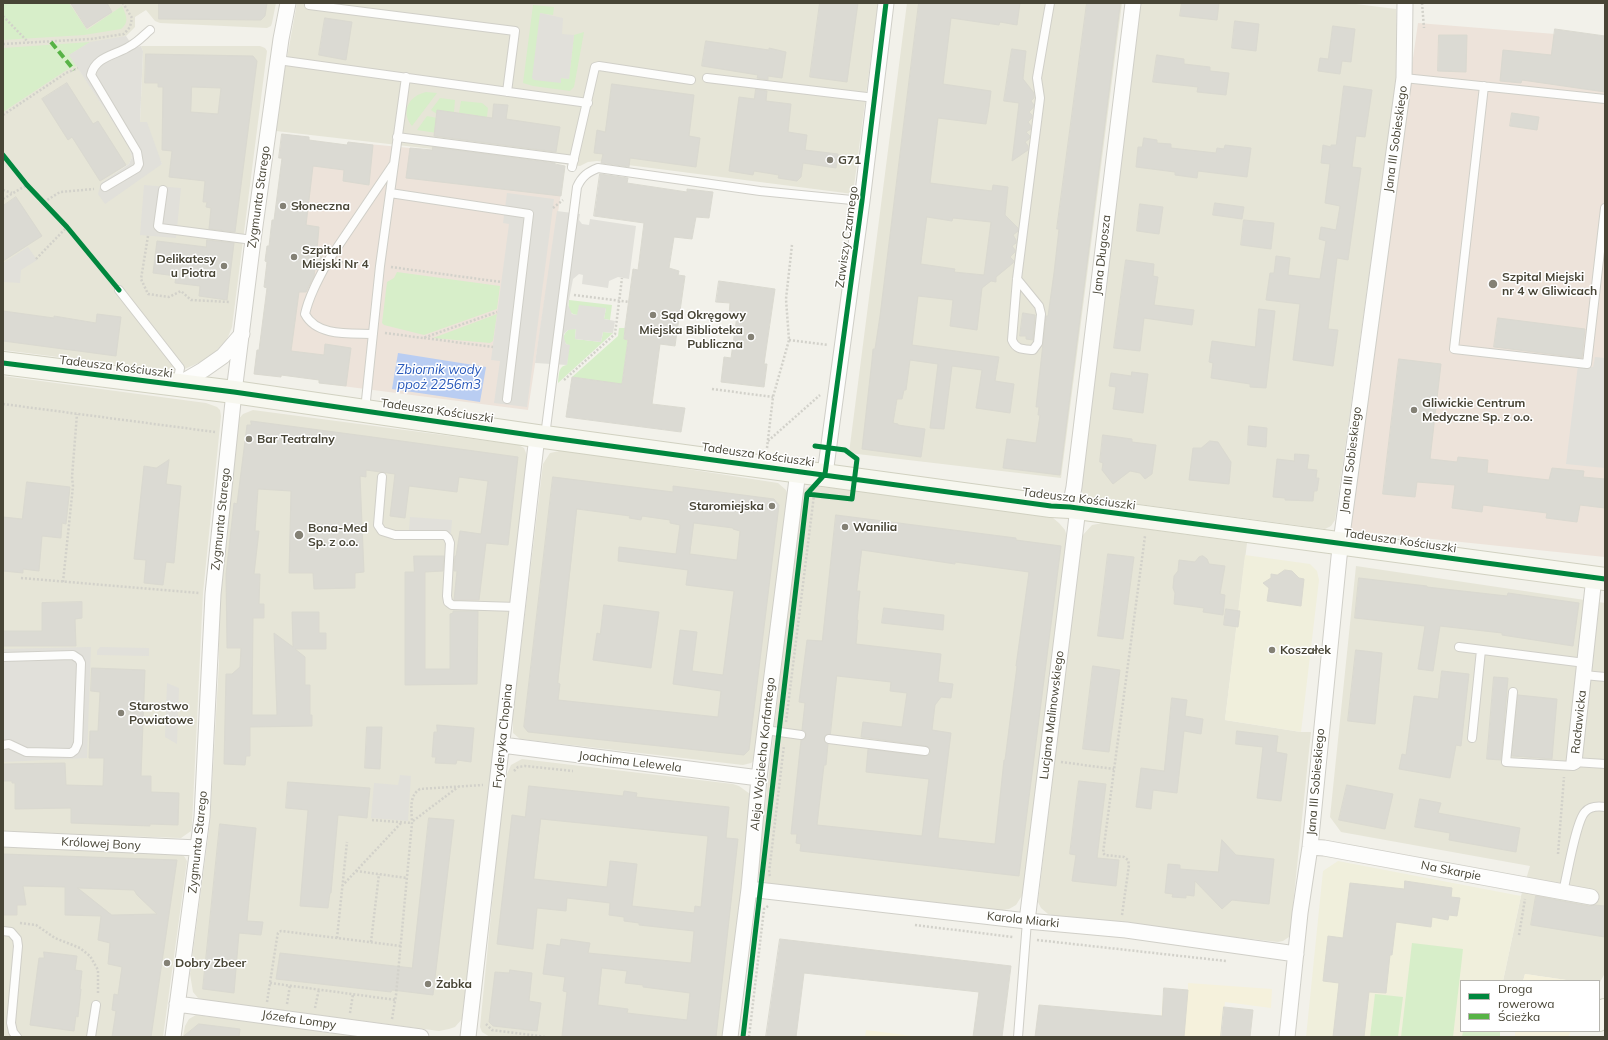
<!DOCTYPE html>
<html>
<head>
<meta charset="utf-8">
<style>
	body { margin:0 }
	#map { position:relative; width:1608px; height:1040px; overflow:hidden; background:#f2f1ea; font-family:Mulish,sans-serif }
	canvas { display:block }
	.frame { position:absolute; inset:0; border:4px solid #484536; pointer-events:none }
	.legend { position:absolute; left:1460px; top:980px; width:140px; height:52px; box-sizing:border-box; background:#fff; border:1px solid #b6b5af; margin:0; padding:5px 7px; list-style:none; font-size:12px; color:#484536 }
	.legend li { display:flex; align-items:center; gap:8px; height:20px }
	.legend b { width:20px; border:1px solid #b6b5af }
</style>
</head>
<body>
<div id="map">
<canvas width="1608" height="1040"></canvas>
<div class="frame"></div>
<ul class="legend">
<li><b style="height:5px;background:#00873e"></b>Droga rowerowa</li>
<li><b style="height:5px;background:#57b346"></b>Ścieżka</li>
</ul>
</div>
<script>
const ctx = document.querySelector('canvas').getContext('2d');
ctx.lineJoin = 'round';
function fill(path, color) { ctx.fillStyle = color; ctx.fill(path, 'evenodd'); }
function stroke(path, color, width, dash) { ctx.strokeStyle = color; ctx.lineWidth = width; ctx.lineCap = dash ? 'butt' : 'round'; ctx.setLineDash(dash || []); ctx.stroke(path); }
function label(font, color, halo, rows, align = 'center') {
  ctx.font = font + ' Mulish,sans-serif'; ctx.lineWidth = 3; ctx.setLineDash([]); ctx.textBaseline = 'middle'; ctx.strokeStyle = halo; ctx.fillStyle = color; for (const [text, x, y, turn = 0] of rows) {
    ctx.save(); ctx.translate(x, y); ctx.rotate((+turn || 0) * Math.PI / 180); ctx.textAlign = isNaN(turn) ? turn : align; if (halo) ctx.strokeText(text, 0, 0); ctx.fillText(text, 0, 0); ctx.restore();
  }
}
fill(new Path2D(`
	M3,3H276L272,23L271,26L267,28L160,23L155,21L146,10L135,17V27L126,36L119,38L78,68L129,146L130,151L132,157L129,164L101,183L162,164L140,122L143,51L141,46H260L265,48L267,51L232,327L228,337L223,344L214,353L203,361L180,371H167L3,350Z
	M297,3H878L853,194L597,161L588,162L580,166L276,131L285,69Z
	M907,3H1122L1061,478L849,453Z
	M1137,3H1348L1396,9L1397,74L1335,520L1331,526L1325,529L1086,497L1081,491L1080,484Z
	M3,376L206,403L217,407L220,410L221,416L203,593L192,825L191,831L181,838L3,832Z
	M253,410L519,445L524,448L526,453L527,458L462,1019L455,1027L449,1029L439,1031L204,1000L198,998L193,992L190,974L210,822L219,662V580L237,421L243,414Z
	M564,450L778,483L786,490L789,498L755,760L751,763L743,765L520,739L513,733V714L543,464L550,453Z
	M810,486L853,490L1053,518L1059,523L1065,530L1067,537L1023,894L1016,905L1009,909L997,911L772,884L765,882L759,875L758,867L802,490Z
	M1103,523L1247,543L1225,720L1301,732H1311L1290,934L1289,937L1283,941L1278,942L1066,918L1048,914L1041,908L1038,902L1080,544L1082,536L1092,525Z
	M1356,566L1605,603V973L1599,984V981H1573L1525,974L1523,981H1503L1521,896L1530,866L1341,832L1330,817Z
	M522,759L733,784L739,786L750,794L752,801L726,1037H490L482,1032L480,1027L504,781L511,765Z
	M3,847L175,852L184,856L187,861L163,1037H3Z
	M196,1015L370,1037H183L185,1026L189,1019Z`), '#e6e5d7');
fill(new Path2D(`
	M1525,974L1573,981H1523Z
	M1188,983L1272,989L1271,1008L1225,1002L1221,1037H1035L1039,1005L1161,1016L1164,988L1188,990Z
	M866,1030L920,1037H865Z
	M1515,1031H1571L1568,1037H1515Z`), '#f5f1dc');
fill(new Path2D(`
	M1245,555L1310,564L1317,571L1319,580L1301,732L1225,720Z
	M1338,861L1521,896L1503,981H1461V1031H1500V1037H1306L1323,871Z`), '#f0efdc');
fill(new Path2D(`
	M1418,23L1605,38V37V557L1346,530Z
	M282,134L309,137V140L347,145L348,142L410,148L565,166L528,410L319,383V380L282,375L281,377L254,374L257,350H259L267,288L264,287L267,262L265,261L267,246H269L274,220L282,159L279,158Z`), '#ede3da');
fill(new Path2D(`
	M3,3H69L87,30L122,6C126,15 130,22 121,29L84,35L3,40Z
	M533,5L554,7L553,15L540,13L561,83V78L569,79L574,35L584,32L574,87L570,91L533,86L523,83Z
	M90,42L69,55L76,66L65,71L3,112V48Z
	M426,92L437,93L412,126C400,111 409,96 426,92Z
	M440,98L455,100L454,112L437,114L431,110Z
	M461,101L482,103L488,108L484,140L475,115L459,113Z
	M427,116L437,118L450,135L417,130Z
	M397,272L500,286L497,309L424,335L384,325L382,323L387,282L394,278Z
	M569,300L612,305L610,320L604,319L606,308C592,312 564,325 569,300Z
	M497,314L493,341L490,343L433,338Z
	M571,328H576L575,339L601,342L603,332L613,333L558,383C559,375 558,366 567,365L568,345C560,340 564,332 571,328Z
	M619,328H625L624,339L628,340L620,399L603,382L572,377L618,336Z
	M1412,943L1463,949L1453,1037H1401Z
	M1375,994L1403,997L1398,1037H1370Z
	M1463,1031H1500V1037H1462Z`), '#d7eec9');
fill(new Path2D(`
	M540,13L563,18L562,34L574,35L569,79L561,78V83L534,80L532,78Z
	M126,36L134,48L141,46L143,51L140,122H147L162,164L105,204L98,194L101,183L129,164L132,157L130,151L129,146L69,55L90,42Z
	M144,185L181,188L176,238L140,235Z
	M507,193L554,199L527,407L494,403L500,361L491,360L509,224L503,223Z
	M557,211L580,214L579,220L582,224L589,225L590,219L636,226L629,279L618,277L609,281L608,288L582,284L583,275L579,274L573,279L568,305L572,314L577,315L579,305L606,308L604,319L615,321L613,333L603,332L601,342L575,339L576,329L568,330L564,334V338L566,344L570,345L567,365L535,363Z
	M28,247L37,260L21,270L20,283L3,282V263Z
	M1595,357L1605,358V468L1566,464L1578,365L1593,367Z
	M410,517L452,520L451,533L409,530Z
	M91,647L87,758L3,762V649Z
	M100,647L149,648V656L97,655V651Z
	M167,683L179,688L177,744L165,737Z
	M400,775L411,776L408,821L371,818L374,783L398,785Z`), '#e1e0da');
fill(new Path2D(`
	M398,353L486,367L480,402L392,389Z`), '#b9cdf2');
const building = new Path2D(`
	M71,3H107L112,12L87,28Z
	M159,3H267L265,16L261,20L159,19Z
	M820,3H858L847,82L810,77Z
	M919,3H1020L1017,25L1000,22L999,25L951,18L943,84L991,91L989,107L986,124L938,118L930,183L992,191L993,185L1008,187L1005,215L1018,228V231L1013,235L1016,240V243L1012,246L1015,250V252L1010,257L1014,261L1013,263L996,277V282L991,281L982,288L977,330L950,326L953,300L918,296L912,345L999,357L995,381L1014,384L1010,413L976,408L982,370L952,366L944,429L930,428L938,364L910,360L906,390H904L902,399H897L893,423L898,424V425L925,429L921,457L862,449L872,360L873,349H875L880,316ZM927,217L952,221L953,218L991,222L984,275L954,272L955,269L921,264Z
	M1087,3H1120V6L1060,475L1003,468L1007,439L1036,443L1040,415H1038L1039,407H1036L1046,316H1048L1054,273L1059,229H1057Z
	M1182,3H1219L1217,20L1180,16Z
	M325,18L352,22L346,60L319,55Z
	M1235,21L1259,24L1256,51L1232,48Z
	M1333,26L1355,29L1351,62L1342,61L1340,74L1318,71L1320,58L1328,59Z
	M1555,29L1605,36V92L1522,80L1521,83L1500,81L1503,50L1551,55Z
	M1439,35H1467L1466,72L1438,71Z
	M706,41L769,50V48L786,52L782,78L768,76V80L757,78L758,75L702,66Z
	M1012,49L1026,51L1023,79L1034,93V98L1031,101L1034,105L1033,108L1029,112L1032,115V118L1028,122L1031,126V129L1026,132L1030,136L1029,139L1025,142L1028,146V150L1012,161L1019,103L1004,101Z
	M146,54L253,56L257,61L235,232L209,229L211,208L206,207L207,202H203L205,181L169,177L172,151L162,150L163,87H158V83H145ZM192,87L221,88L218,114L191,112Z
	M1157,55L1184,59V64L1210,67V71L1229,73L1226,95L1197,92L1198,87L1153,82Z
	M67,83L93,124L98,121L126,165L100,181L72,137L68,140L42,99Z
	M612,84L694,95L689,136L700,138L696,167L630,158L629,167L601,163L603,154L594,153L597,130L605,132Z
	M1344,86L1372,90L1365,137L1356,136L1352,167L1361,168L1348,260L1337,258L1328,329L1338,330L1333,366L1293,360L1300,304L1266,300L1270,273H1274L1276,256L1290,258L1288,275L1320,279L1326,241L1319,239L1321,227L1336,230L1340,206L1325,203L1330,164L1321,163L1323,145L1331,147V145H1336Z
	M756,89L767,91L766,101L791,104L788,132L807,135L805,150L838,154L836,168L803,163L801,177L797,181L778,178L779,175L754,171L753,175L729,171L739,97L754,99Z
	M494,104L508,105L506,119L560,127L556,152L434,136L437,110L492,118Z
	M1512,113L1539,117L1537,130L1510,126Z
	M282,134L309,137V140L347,145L348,142L373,145L369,185L343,181L344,170L313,166L306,225L319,227L317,250H323L321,263L317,269H315L314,276L306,292H299L291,351L324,355L325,344L351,348L346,386L319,383V380L281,375V377L254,374L257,350H259L267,288L264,287L267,262L265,261L267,246H269L272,220H274L282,158H279Z
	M1144,138L1157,140V143L1171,144V148L1216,153L1217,148L1224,149L1225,145L1251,148L1247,177L1198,171L1197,178L1175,175V172L1136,167L1138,147H1142Z
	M433,147L555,163V164L565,166L561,196L406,178L410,148L432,150Z
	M600,174L628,178L627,183L687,192V189L713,192L709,218L696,217L692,239L674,237L669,268L679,271L678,275L685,276L675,346L660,344L652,404L685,408L681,432L566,417L572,377L622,384L628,340L624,339L625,328L633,269L638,270L644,223L594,216Z
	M16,197L42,236L3,261V206Z
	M1215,203L1244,207L1242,219L1213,215Z
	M1140,204L1163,207L1159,234L1137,231Z
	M1244,220L1274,223L1271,249L1241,245Z
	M207,240L234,243L227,300L199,296L200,286L175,283L176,276L153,273L157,241L206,247Z
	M1126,260L1154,264L1153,276L1158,277L1154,305L1194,310L1192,325L1144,318L1140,351L1114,348Z
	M719,281L775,289L764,364H767L764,387L721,382L724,357L731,358L737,316L729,315L730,303L716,302Z
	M1259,309L1275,311L1266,388L1250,387V384L1211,378L1213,363L1209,362L1212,341L1255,347Z
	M3,311L54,318V316L96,323L97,314L121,317L116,356L3,341Z
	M1023,313L1035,315L1033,340L1026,339V336H1020Z
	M1498,318L1585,329L1582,358L1494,347Z
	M1399,359L1441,364L1430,459L1457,462L1458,457L1488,460L1487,473L1549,480L1552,468L1584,471L1583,477L1605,479V508L1580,505L1577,522L1546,518L1547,513L1483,505L1482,512L1452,508L1455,485L1417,482L1415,497L1383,494Z
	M1132,372L1148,374L1143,413L1113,409L1116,387L1109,386L1111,373L1131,376Z
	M251,421L365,436L518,457L508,545L486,543L479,600H454L457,571H454L455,556H456L460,531L481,534L488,481L459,477L457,492L409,486L405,518L390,516L395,474L366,470V477L360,476L364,572L355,573V588L314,589L313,573H289L291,491L258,489L255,531H259L254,574H260L259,604H264V618H253L252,715H277L274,633L293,647L292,612H319V633H326V649H295L305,657V685H310V715H312V726L250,727V756H246L245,765L224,764L226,674H232L240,667L241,648H227L226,574L234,503L237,504L247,425H251Z
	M1249,426L1267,428L1266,447L1248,445Z
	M1103,435L1132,439V442L1156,445L1152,474L1145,479L1140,473L1130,471L1113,484L1102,470L1103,463L1100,462Z
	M1210,441L1218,442L1231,462L1229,484L1189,480L1193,448H1201Z
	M1295,454L1309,455L1307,469L1317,470L1316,478H1319L1317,491H1314L1313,501L1285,500V498L1273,497L1277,459L1294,461Z
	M169,460L166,484L181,486L174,563L166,562L163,585L144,583L146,560L134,559L144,466L156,468Z
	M553,477L673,492V486L774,499L779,505L749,750L744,755L528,732L524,727ZM577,509L630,516L629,518L641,520L642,516L670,520V523L680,525L676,554L619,547L618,561L688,570L686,585L734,591L723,675L692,671L697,632L680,630L673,684L721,691L718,717L558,700L560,684L558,683ZM694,523L733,528V529L740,531L737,560L690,554Z
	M27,482L70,487L66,524L62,523L61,538L42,536L39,571L23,569V573L3,571V517L22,519Z
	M836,515L1016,538V540L1061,546L1019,876L800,851L801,844L796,843L797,834H791L801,740L805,739L806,735L805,731L802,730L805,703L799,702L807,640L822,641ZM862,550L955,564V562L1029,572L1016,666H1017L1005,760H1004L995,844L938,838L951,733L932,730L935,705L941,697L951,698L953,684L938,682L941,654L856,644L858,620H857L860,591H857ZM837,676L891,682L890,691L907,693L902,727L863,722L861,737L926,746L930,749V754L924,756L868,749L866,772L929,779L922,836L817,825L824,765H826L828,744L824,741V738L827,734H830Z
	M1108,554L1134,557L1123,639L1098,636Z
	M414,556H444L443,571L425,572V669H450V614L453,613V611H478L477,684L405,685V572H414Z
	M1203,556L1207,559L1209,564L1225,566L1220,594L1225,595L1223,615L1203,612L1204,608L1174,604L1175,593L1173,588L1174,576L1178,571L1179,560L1195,562L1199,557Z
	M1285,570L1292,571L1299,578L1304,579L1301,606L1267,601L1269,588L1263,583L1271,578V574L1277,575Z
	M1359,578L1427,586V587L1507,596L1508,593L1579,603L1573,646L1502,635V633L1440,626L1433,671L1418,669L1425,626L1355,618Z
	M82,602V618L75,619L76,646H3V631H42V603Z
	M604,605L659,612L651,668L593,660L597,633L600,634Z
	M884,608L944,615L943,630L882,623Z
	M1226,609L1240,611L1238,627L1224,625Z
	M1356,650L1382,653L1375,724L1348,721Z
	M1093,666L1120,670L1109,752L1083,749Z
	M92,668L145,670L141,776H151V792L179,793L178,825L150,824V826L71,823V808L15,809V783H12V781H3V764L65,763L66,785L103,786L104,758H89L90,731H98L100,692L91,691Z
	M1442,671L1469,674L1461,746L1456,745L1450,778L1399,769L1402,754L1406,755L1414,696L1438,699Z
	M1494,677L1508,678L1501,760L1487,759Z
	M1518,695L1557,699L1552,759L1512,756Z
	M1172,698L1187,700L1185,716L1203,719L1201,734L1184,731L1177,793L1153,790L1151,809L1136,807L1141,768L1164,771Z
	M437,725L474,728L471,762L457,760L456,764L435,763L436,757H432L434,732H437Z
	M367,727H382L380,769L365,768Z
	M1237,731L1278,736L1276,752L1287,754L1281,801L1257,798L1263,747L1236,744Z
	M1079,781L1106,784L1097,858L1119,860L1116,886L1072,881L1076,855L1070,854Z
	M288,782L370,788L367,818L338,815L331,893H330L328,908L300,906L308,810L286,808Z
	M1347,785L1393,794L1385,829L1339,820Z
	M529,786L623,796L624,791L637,793L636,797L729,807L726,838L738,839L716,1037H574L562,1036L567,992L563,991L565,977L543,974L547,944L560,946L561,939L590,943L588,953L691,963L694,931L639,925V923L624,921V917L609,915L610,903L567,898L566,911L537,908L533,949L497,944L512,815L525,817ZM541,819L708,836L701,907L695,906L694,913L632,906L637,864L610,861L607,887L534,879ZM602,968L627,971L625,983L643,985V987L690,993L687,1020L627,1013L628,1009L598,1005Z
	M1420,799L1441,803L1438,813L1520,828L1516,852L1449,840L1450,833L1415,827Z
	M429,818L454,820L433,995L392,990L391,992L276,979L280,953L412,968Z
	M220,824L256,828L247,921L263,922L261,935L239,933L234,993L203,989Z
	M1222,840L1236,855L1274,859L1269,904L1232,900L1222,909L1195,881L1194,896L1186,895V898L1172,897L1173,894L1165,893L1168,864L1180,865V869L1218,872Z
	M3,854L177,860L151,1037H112L116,1011L112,1010L114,994L118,995L122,967L108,964L110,943L98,940L101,916L65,915V887L23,886L26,905H17V915H3ZM78,888L134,890L137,895L157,914L112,915Z
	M1405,881L1452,888L1451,897L1460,898L1457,916L1449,915L1448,920L1432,917L1431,927L1396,922L1392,955H1390L1386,993L1369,992L1364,1037H1333L1339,983L1323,981L1328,936L1343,938L1350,883L1404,889Z
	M1536,896L1589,906L1595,905L1605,906V937L1531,925Z
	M780,939L1011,966L1002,1037H973L979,992L804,973L796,1037H766Z
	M44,952L77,956L75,970L82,971L80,989H81L78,1017L76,1016L74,1031L30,1025L39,958H44Z
	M510,970L532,973L529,1001L541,1003L537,1031L493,1026L489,1022L495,972L509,973Z
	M1164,988L1188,990L1184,1037H1035L1039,1005L1162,1016Z
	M1224,1007L1253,1010L1250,1037H1221Z
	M199,1024L240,1029L239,1037H183Z`);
fill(building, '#dbdad3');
stroke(building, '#dad9d0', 1);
const lane = new Path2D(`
	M309,5L515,31L507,92
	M278,60L588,103
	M707,78L875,98
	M1404,78L1605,99
	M1484,86L1454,349L1587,364L1605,208
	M397,137L574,160
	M572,167L595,67L599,66L691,80
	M105,187L137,168L139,164L137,152L91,75C95,56 117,55 130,46C138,42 144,35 150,30
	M163,190L158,226L160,228L253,240
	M390,193L529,214L507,399
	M1017,279L1039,306L1041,314L1038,343L1033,350C1023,349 1016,350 1012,340L1017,279L1040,98L1037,78L1050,3
	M119,290L180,368L177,384
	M373,334C351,333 317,337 305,314C309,296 319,278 328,261L393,165
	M365,410L380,266L406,77
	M545,436L577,187C582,176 588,172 598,168L760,191L862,201
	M382,477L378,525L382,531L395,535H445L448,538L450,543L447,596L448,602L452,605L517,607
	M1459,647L1585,663
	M3,657L73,655L79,659L81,663L78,743L75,750L71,753L26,752L9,744L3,745
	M1584,675L1605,677
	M1513,692L1506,762L1573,766L1574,762L1605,764
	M765,730L801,735
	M1472,738L1481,650
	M829,739L925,751
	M1563,892C1567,876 1576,821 1585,812C1590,806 1598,806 1605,807
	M3,931L11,932L17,939L18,946L11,1023L13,1032L17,1037
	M91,1037L96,1005
	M1018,1037L1027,921`);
const street = new Path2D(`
	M177,385L203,370L223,356L242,334
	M825,474L862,201L886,3
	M1070,507L1074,487L1133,3
	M502,745L759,778
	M1574,762L1594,577
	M3,839L198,848
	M1310,847L1324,848L1591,897
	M749,889L1027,921L1126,930L1296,954
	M1027,921L1078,508
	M177,1004L421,1037
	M173,1037L202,817L213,594L234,392L253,240L281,39L288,3
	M468,1037L537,436
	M730,1037L749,889L759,778L798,471
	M1287,1037L1300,913L1310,847L1339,557L1404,78L1405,3`);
const secondary = new Path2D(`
	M3,363L234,392L537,436L1051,506L1070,507L1605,579
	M1599,1020L1605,1010`);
stroke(lane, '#d0cfc8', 10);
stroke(street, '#d0cfc8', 17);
stroke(secondary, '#d1d1c1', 24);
stroke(new Path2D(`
	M1422,3L1424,28
	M3,16L29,43
	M3,44L91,39L124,34L130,27L132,18L123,3
	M3,115L66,73L78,68
	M3,190L12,193
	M3,199L27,185
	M44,202L60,192L94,189
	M553,208L563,200
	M148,236L141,279L148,294L169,297L181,291L191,300L230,302
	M36,259L67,227
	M341,262L370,265
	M391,267L501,282
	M574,295L629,302
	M385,333L423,338L497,312
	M424,338L493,347
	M789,340L828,345
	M564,380L615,334L622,278
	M712,389L773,397
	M3,404L215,432
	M768,441L820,395
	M767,448L773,397L789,340L786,299L792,245
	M21,578L199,593
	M63,582L73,486L72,477L77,414
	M786,722L814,495
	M1061,762L1114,769
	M514,771L518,767L525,766L573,771
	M372,820L412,823
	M413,821L458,787
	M1558,854L1564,777
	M356,871L407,878
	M770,876L769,873L784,745
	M342,886L402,822
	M1122,915L1129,865L1128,860L1124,857L1105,855L1103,853L1145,536
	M20,923L36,925L55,938L80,948L90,956L98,970V993
	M915,925L1013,937
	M1519,935L1525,899
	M337,938L347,842
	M1037,940L1226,961
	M371,942L379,874
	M270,983L396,1000
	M267,1002L277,938L278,933L281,931L401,946
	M287,1004L290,985
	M315,1008L319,989
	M350,1013L353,994
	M392,1019L396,995L412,823C412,812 408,796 420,789L483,785
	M486,1024L492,1030L546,1037
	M749,1037L764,909L768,906`), '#d2d1ca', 2.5, [2, 2]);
stroke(lane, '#fdfdfc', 8);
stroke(street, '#fdfdfc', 15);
stroke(secondary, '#f7f7ef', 22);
stroke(new Path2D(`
	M51,42L74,70`), '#57b346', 4, [8, 4]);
stroke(new Path2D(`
	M3,155L27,185L67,227L119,290
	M3,363L234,392L537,436L1051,506L1070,507L1605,579
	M825,474L862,201L886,3
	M807,494L852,499L857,459L845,450L815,446
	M743,1037L807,494L825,474`), '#00873e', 5);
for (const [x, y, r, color] of [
	[830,160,4,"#848175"],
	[283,206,4,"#848175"],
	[294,257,4,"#848175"],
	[224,266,4,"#848175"],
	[1493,284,5,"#848175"],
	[653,315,4,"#848175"],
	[751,337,4,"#848175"],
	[1414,410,4,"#848175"],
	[249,439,4,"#848175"],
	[772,506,4,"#848175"],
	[845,527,4,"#848175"],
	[299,535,5,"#848175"],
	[1272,650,4,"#848175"],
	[121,713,4,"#848175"],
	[167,963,4,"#848175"],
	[428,984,4,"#848175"]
]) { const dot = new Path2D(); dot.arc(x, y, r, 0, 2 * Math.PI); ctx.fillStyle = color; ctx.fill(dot); stroke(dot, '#fff', 1.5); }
label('12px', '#484536', '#fff', [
	["Jana III Sobieskiego",1396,139,-82],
	["Zygmunta Starego",259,197,-82],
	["Zawiszy Czarnego",847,237,-82],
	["Jana Długosza",1102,255,-83],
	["Tadeusza Kościuszki",116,367,7],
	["Tadeusza Kościuszki",437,411,8],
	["Tadeusza Kościuszki",758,455,8],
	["Jana III Sobieskiego",1351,460,-83],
	["Tadeusza Kościuszki",1079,499,7],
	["Zygmunta Starego",221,519,-84],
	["Tadeusza Kościuszki",1400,541,8],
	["Lucjana Malinowskiego",1052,715,-83],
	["Racławicka",1579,722,-84],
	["Fryderyka Chopina",503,736,-84],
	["Aleja Wojciecha Korfantego",763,754,-84],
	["Joachima Lelewela",630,762,7],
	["Jana III Sobieskiego",1316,782,-85],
	["Zygmunta Starego",198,842,-84],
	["Królowej Bony",101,844,3],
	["Na Skarpie",1451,871,11],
	["Karola Miarki",1023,920,6],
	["Józefa Lompy",299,1020,8]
]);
label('bold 12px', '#484536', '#fff', [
	["G71",838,160],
	["Słoneczna",291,206],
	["Szpital",302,250],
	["Miejski Nr 4",302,264],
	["Delikatesy",216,259,"right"],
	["u Piotra",216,273,"right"],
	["Szpital Miejski",1502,277],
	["nr 4 w Gliwicach",1502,291],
	["Sąd Okręgowy",661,315],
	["Miejska Biblioteka",743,330,"right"],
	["Publiczna",743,344,"right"],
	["Gliwickie Centrum",1422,403],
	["Medyczne Sp. z o.o.",1422,417],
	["Bar Teatralny",257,439],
	["Staromiejska",764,506,"right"],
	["Wanilia",853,527],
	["Bona-Med",308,528],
	["Sp. z o.o.",308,542],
	["Koszałek",1280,650],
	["Starostwo",129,706],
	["Powiatowe",129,720],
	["Dobry Zbeer",175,963],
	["Żabka",436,984]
], 'left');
label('italic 13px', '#2859bb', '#fff', [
	["Zbiornik wody",439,370],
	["ppoż 2256m3",439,385]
]);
</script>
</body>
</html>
